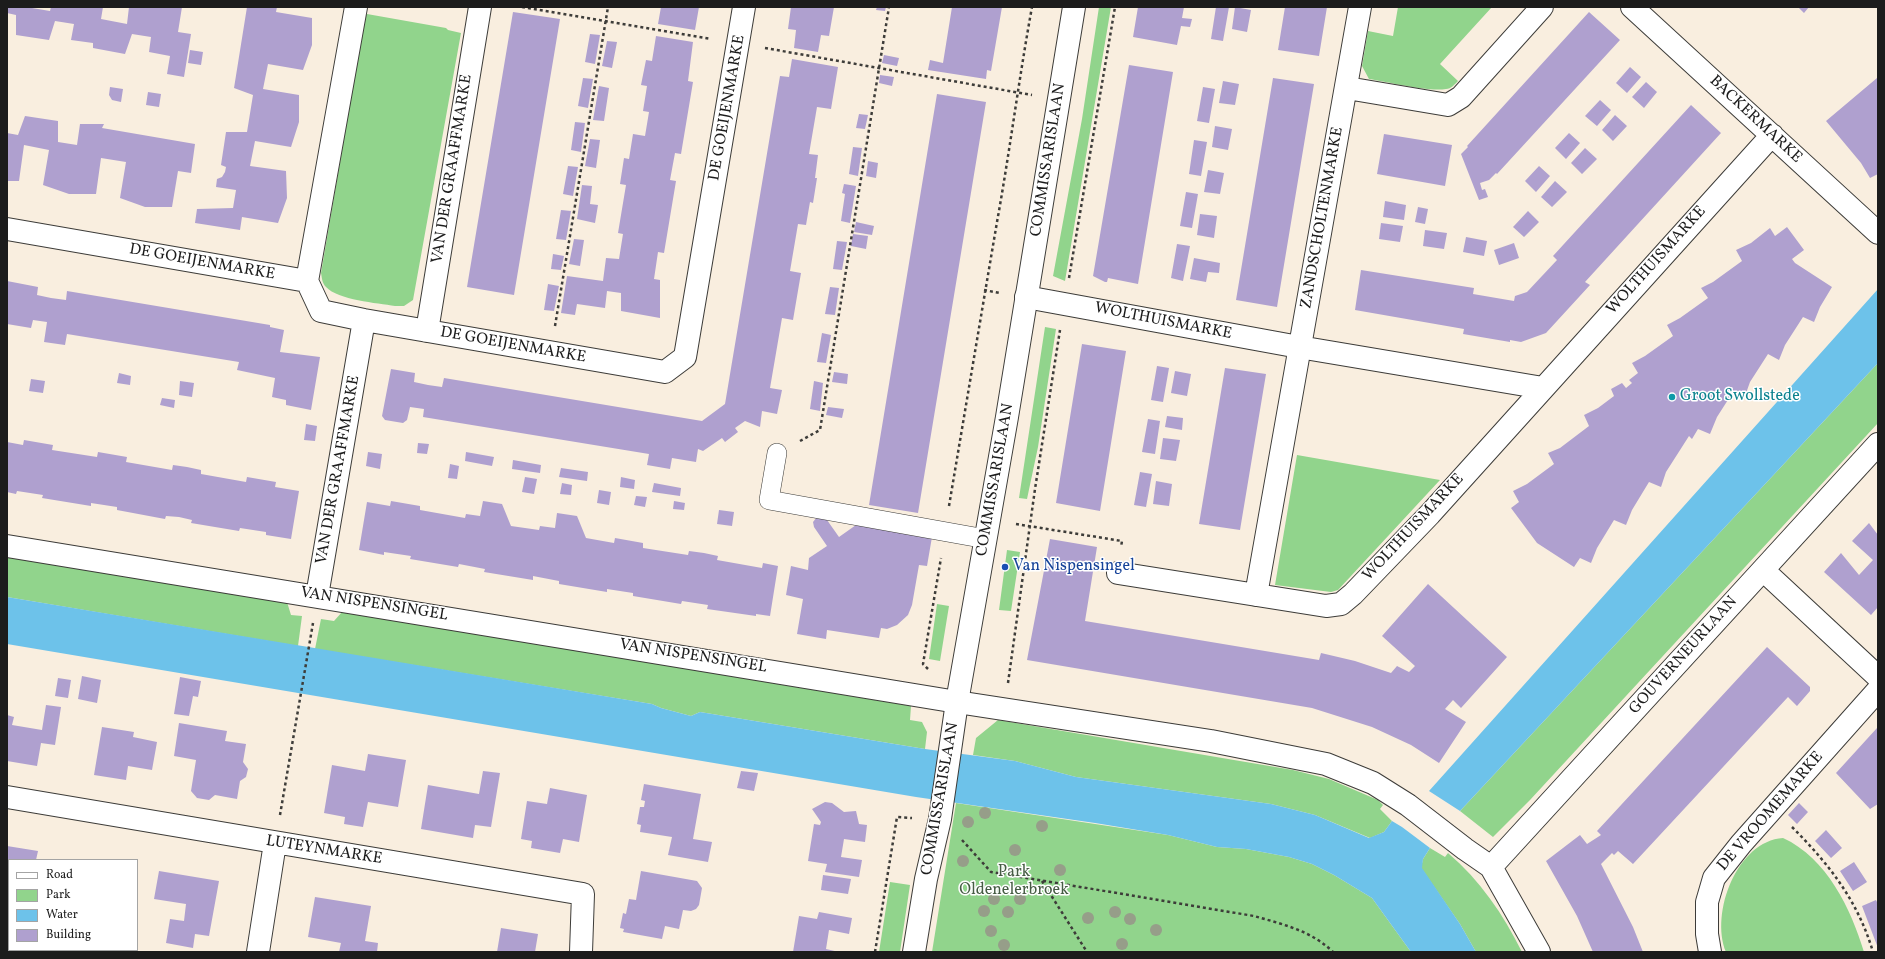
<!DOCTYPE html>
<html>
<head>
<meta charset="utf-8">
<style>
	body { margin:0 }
	#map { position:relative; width:1885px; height:959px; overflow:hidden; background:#f9eedf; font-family:Vollkorn,serif }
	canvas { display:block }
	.frame { position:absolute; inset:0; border:8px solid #1c1c1c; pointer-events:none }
	.legend { position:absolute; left:8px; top:859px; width:130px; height:92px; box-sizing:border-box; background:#fff; border:1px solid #a4a4a4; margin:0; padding:5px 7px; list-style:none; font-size:12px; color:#1c1c1c }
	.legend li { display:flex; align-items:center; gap:8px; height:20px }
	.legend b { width:20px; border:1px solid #a4a4a4 }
</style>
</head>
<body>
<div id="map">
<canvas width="1885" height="959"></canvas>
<div class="frame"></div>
<ul class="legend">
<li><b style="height:5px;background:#fff"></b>Road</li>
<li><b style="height:11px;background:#91d48c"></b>Park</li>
<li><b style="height:11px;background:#6dc2ea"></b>Water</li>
<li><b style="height:11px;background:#afa0cf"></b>Building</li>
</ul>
</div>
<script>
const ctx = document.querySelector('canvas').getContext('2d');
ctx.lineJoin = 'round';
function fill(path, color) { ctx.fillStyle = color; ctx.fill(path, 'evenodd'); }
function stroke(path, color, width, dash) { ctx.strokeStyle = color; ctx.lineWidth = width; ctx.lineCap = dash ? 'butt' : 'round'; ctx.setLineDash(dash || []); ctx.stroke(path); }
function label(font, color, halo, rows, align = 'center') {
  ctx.font = font + ' Vollkorn,serif'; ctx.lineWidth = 3; ctx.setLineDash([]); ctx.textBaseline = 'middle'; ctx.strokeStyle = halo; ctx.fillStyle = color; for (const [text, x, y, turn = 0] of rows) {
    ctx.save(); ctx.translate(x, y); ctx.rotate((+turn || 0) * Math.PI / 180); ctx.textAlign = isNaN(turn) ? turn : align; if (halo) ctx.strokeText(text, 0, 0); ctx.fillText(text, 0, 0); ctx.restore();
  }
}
fill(new Path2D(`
	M1099,7H1111L1065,281L1053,276L1082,119Z
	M1398,7H1492L1440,64L1458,81C1455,84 1451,89 1446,89C1427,92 1389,82 1369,79L1362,66L1368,31L1393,36Z
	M367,14L446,28L448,30L461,33L413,300L404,306H395C377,303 338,300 326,287C322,283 322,278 321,273L365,16Z
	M1045,327L1056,329L1038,447L1027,499L1019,498Z
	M1878,363V423L1530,800L1493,837L1460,811Z
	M1297,455L1440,480L1338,590L1331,592L1275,585Z
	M1007,550L1020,552L1011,611L999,610Z
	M7,555L287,602L291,615L302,616L298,646L7,597Z
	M937,604L949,606L940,661L929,659Z
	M342,612L911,706L910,720L922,722L927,732L925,749L700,712L691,716L661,708L652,704L315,649L321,619L334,621Z
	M998,720L1293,770L1329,779L1378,800L1383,805L1380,809L1392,821L1384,832L1370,838L1315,815L1271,804L1076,777L1015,761L973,755L976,738Z
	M956,803L1168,835L1217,847L1246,849L1289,857L1312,864L1334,875L1372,898L1411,952H932Z
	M1783,838C1827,858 1851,909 1864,952H1726C1710,913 1737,841 1783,838Z
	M1430,848L1445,857L1448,853C1480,880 1503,914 1522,952H1476L1460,924L1421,868L1423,859Z
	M890,882L910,885L900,952H879Z`), '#91d48c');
fill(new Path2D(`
	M1878,289V363L1460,811L1429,791Z
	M7,597L652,704L661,708L691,716L700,712L925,749L1015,761L1076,777L1271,804L1315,815L1369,838L1384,832L1392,821L1402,827L1430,848L1423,859L1422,868L1460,924L1476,952H1411L1372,898L1334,875L1312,864L1289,857L1246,849L1217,847L1168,835L1095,823L916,797L7,644Z`), '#6dc2ea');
fill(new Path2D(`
	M7,7H26L50,11L51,7H103L101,19L127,24L129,7H182L178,32L191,34L184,77L167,74L170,56L149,52L151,37L132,34L125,54L93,48V43L71,40L74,24L55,21L49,40L16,35V15L7,13Z
	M247,7H277L276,12L312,18V45L303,70L268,64L263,89L299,95V122L291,147L255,141L250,166L286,171L287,198L278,223L242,217L240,230L195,223L197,209L233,208L236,190L216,187L217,179L222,177L225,172L226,167L221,165L226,132H247L253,95L234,88Z
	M661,7H699L695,30L658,24Z
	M791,7H834L829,36L821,35L818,52L794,48L796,30L788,29Z
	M877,7H886L885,11L876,10Z
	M952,7H1002L991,71L987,70L986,79L928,70L930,60L943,63Z
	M1138,7H1184L1182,18L1192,19L1190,27L1181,26L1177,45L1133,37Z
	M1216,7H1229L1223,41L1211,39Z
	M1235,7L1251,10L1247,32L1232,29Z
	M1285,7H1327L1319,56L1278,50Z
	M1798,7H1809L1804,13Z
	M513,12L560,19L514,295L467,287Z
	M1589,12L1620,40L1497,174L1496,173L1489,180L1480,183L1482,190L1485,189L1488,197L1479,200L1461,154L1468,147L1467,146Z
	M590,34L600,35L595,64L585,62Z
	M656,36L693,42L688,81L693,82L681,154L675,153L670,180L676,181L664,253L658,252L654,279L660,280V318L621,311V293L607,291L605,308L577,304L575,315L561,313L567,276L603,281L606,258L619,259L623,234L618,233L626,185L620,184L624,158L629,159L633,134L645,136L649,112L643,111L647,86L641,85L646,60L652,61Z
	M607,41L617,42L612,68L602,66Z
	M190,50L203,52L201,65L188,63Z
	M884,55L899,58L897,66L882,63Z
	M792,59L838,67L831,109L817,107L809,154L818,155L815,178H817L813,203L810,202L806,225L798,224L790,271L801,273L793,320L782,318L770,388L782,390L777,414L762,411L760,427L745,421L735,428L738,432L725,442L722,438L703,451L698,449L696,462L672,458L670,469L647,465L649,454L423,417L424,409L410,407L407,420L403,423L385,420L382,416L391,369L415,373L414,382L428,385L442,387L444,378L702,421L725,404L780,76L789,77Z
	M1129,65L1173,72L1138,284L1108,278L1107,282H1105L1093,276Z
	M1630,67L1641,77L1627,93L1616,83Z
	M880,75L894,77L892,86L879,83Z
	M583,78L593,79L588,108L578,106Z
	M1273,78L1314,84L1277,307L1236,300Z
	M1877,78L1878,174L1870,178L1861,163L1826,121Z
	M1223,81L1239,84L1235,105L1219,103Z
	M1646,82L1657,92L1644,108L1632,97Z
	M599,86L609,88L604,121L593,120Z
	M110,87L123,89L121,102L112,100L109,95Z
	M1203,87L1215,89L1209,123L1197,121Z
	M148,92L161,94L159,107L146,105Z
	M937,94L986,102L918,513L869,505Z
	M1600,100L1611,110L1597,126L1585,116Z
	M1691,105L1721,133L1585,282L1590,285L1546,333L1521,342L1510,340V342L1463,334L1464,329L1355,310L1361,270L1474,288L1473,294L1514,301L1515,296L1527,292L1557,260L1553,256Z
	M859,114L868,115L865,129L856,128Z
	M1615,115L1627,126L1613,141L1602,130Z
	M25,116L58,121V142L77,145L80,124H104L102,128L195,144L191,173L178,171L172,207H145L120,198L126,162L101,158L96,194H69L43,185L49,150L24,145L19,181H7V133L18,135Z
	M575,122L585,123L581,152L571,150Z
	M1215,126L1232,129L1228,150L1212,147Z
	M1569,133L1580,143L1566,159L1555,148Z
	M1384,134L1452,145L1445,186L1377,174Z
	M590,139L600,140L596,168L585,166Z
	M1194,140L1207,142L1201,176L1189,174Z
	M853,147L862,148L858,176L849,174Z
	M1585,148L1597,159L1582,174L1571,163Z
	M868,161L878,163L876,178L866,176Z
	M568,166L578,167L573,196L563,194Z
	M1539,166L1550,176L1536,192L1525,181Z
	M1208,170L1224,173L1220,194L1204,192Z
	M1555,181L1567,192L1552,207L1541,197Z
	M844,184L856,186L850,223L841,221L845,194L842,193Z
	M582,185L592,186L590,204L598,205L595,223L577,219Z
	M1186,192L1198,194L1192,228L1180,226Z
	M1385,201L1406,205L1404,220L1383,217Z
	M1418,207L1428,209L1425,224L1415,222Z
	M561,210L571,211L566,240L556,239Z
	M1528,211L1539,222L1524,237L1513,227Z
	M1200,214L1217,216L1214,238L1197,235Z
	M856,222L874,226L872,235L854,232Z
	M1381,223L1403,226L1400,242L1379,239Z
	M1787,227L1804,250L1792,259L1795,263L1832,287L1820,307L1814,322L1803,317L1785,345L1779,360L1768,354L1750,382L1745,396L1733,392L1717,417L1710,434L1698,429L1692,439L1689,436L1666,472L1661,487L1649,482L1632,510L1626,525L1614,520L1597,548L1591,563L1580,558L1574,567L1537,543L1511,508L1519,502L1513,491L1527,484L1554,464L1548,453L1560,448L1589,426L1584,415L1598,408L1614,396L1611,389L1622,383L1626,388L1632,383L1629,380L1638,373L1632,363L1645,356L1673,336L1667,325L1680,318L1708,298L1701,288L1713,282L1742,261L1736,250L1751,243L1770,228L1775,236Z
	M1425,230L1447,233L1444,249L1423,246Z
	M853,234L868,236L866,249L851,246Z
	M1466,237L1487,241L1484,256L1463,252Z
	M574,239L584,240L580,266L569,264Z
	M837,241L847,242L842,270L833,269Z
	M1514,243L1519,258L1499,265L1494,250Z
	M1177,244L1190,246L1183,281L1171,278Z
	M553,254L564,256L561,270L551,269Z
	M1194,258L1220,263L1219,273L1208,272L1206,282L1190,279Z
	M7,281L38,287L37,295L51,298L66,300L67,291L270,325V327L284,330L280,352L320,357L311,410L286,405V400L272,397L275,378L237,370L239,362L67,334L65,345L44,342L47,322L33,320L31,328L7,324Z
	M548,284L559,286L554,311L544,310Z
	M830,287L839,288L835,315L825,314Z
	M822,333L831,335L826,363L817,362Z
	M1082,344L1126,351L1100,511L1056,503Z
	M1157,366L1169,368L1163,402L1151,400Z
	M1225,368L1266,374L1240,530L1199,524Z
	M1175,371L1191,374L1187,396L1171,393Z
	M834,372L848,374L847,384L832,382Z
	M119,373L131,376L130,385L117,383Z
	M31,379L45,381L43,393L29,391Z
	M180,381L194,383L192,397L179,395Z
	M814,381L823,383L820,411L810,409Z
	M162,398L175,400L174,408L160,405Z
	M828,407L844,409L842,418L826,415Z
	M1167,416L1183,418L1182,430L1165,427Z
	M1148,419L1160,421L1155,454L1142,452Z
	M306,424L317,426L315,441L304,440Z
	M1163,438L1180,440L1176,461L1160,459Z
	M24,440L53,445L52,450L97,457L98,452L127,457L126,462L172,470L173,465L187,467L201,470V474L246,482L247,477L276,482L275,487L299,491L291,539L266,535V532L240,528L239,531L191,523L192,520L179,517L166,516L165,519L117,510V507L91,503V506L42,498L43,495L17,491L16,494L7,492V442L23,445Z
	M418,443L429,444L427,454L417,453Z
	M368,452L382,454L380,469L366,466Z
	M466,452L494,457L492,466L465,461Z
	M513,460L541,465L540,473L512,469Z
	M450,464L459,466L457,479L448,478Z
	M561,468L588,472L587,481L559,477Z
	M1140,472L1152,474L1146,507L1134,505Z
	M525,477L537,479L534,494L522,492Z
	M621,477L635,480L634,489L620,487Z
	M1156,481L1172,484L1169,506L1153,504Z
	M562,483L572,485L571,495L560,494Z
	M654,483L681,488L680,496L652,492Z
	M599,490L611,492L609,505L597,503Z
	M636,496L647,497L645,507L634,505Z
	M391,501L420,506V510L465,518L466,514L480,516L483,501L502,504L511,526L539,530L540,526L555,528L557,513L577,516L586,538L614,543L615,538L643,543V548L688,555L689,551L704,553L718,556L717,560L762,568L763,563L778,566L770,616L756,614V616L707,609L708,605L682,601L681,604L633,596V593L607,589V592L559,584V581L533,576V580L484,572L485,569L459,564L458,567L410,559L411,556L384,552V555L359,550L367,502L390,506Z
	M674,501L685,503L684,510L673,509Z
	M719,510L734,512L732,526L717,524Z
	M817,517L827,520L839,537L856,525L932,537L927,566L919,565L912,605L908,615L897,625L887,629L881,628L879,638L827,630L826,639L797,634L803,599L786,595L791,566L808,570L809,558L827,546L814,527L813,522Z
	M1869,523L1878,535V607L1871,615L1824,572L1841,553L1859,575L1873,560L1852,541Z
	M1050,539L1097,547L1085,621L1319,660L1321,653L1355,661L1391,673L1397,666L1409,672L1415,666L1382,636L1428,584L1507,657L1461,708L1453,700L1445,709L1466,722L1439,763L1411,745L1372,727L1312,708L1027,660Z
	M1767,647L1810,687V691L1797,706L1788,697L1633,864L1618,851L1614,855L1612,853L1601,864L1633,927L1643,952H1593L1577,916L1546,861L1580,835L1587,844L1601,835L1597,831Z
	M82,676L101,680L97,703L78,699Z
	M180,677L201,681L198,697L193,696L189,716L174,714Z
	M58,678L71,680L68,698L55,696Z
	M46,705L61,707L55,745L41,743L37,766L7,761V715L14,717L12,725L42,730Z
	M179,723L227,731L225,741L246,744L243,762L248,769L246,777L240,781L237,799L215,795L209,800L197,798L191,791L196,760L174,756Z
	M102,727L134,732L133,737L157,742L152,770L128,766L126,780L94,775Z
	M1877,728L1878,804L1870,809L1836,773Z
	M368,754L406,760L398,807L368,802L363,827L344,824L345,817L324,813L332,765L365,771Z
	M483,771L500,773L491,827L475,825L473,838L421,829L428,785L479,794Z
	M741,771L758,773L754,791L737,788Z
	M644,784L701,794L693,839L712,842L708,862L668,855L672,837L640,832L641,825L637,824L640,807H644L645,801L641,800Z
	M550,788L587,795L579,842L563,839L560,853L531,848L532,841L521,839L527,801L547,804Z
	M825,802L832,803L844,812L856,811L859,824L867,825L865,842L844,839L841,857L862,860L859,877L825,872L827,864L808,861L814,824L820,825L821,822L812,809Z
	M1799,803L1808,812L1797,824L1788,815Z
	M1826,830L1842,848L1831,858L1815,841Z
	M7,846L38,851L36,860H9V904H7Z
	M1854,862L1867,882L1853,891L1840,871Z
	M159,871L219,881L209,936L195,934L193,948L166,943L170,919L184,921L186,904L154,899Z
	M641,871L697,881L702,888L699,905L696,909L691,911L683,910L679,929L665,926L662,939L623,932L624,929L620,928L623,913L626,914L629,899L636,900Z
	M823,875L851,879L848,894L821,890Z
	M315,897L371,906L365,941L378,943L377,952H339L341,943L308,937Z
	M1876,900L1878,904V948L1862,906Z
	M819,912L852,918L849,934L829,930L826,949L839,952H793L799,916L817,919Z
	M501,928L538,934L535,952H497Z
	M7,945H9V950H21L20,952H7Z`), '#afa0cf');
const lane = new Path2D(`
	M777,453L769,500L986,539`);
const street = new Path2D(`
	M1632,7L1878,233
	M1347,88L1448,105L1461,97L1542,7
	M7,229L307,281L321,311L364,320L665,372L685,357L744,7
	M307,281L356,7
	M1026,297L1299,347L1543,388
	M427,331L480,7
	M7,546L957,702L1211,741L1326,764L1373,783L1408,805L1465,849L1491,867L1539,952
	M1763,570L1878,677
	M1118,573L1326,606L1341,604L1353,594L1430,514L1772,135
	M1256,595L1360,7
	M317,596L364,320
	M7,797L583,894L581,952
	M1491,867L1878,444
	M258,952L275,843
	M1710,952L1707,934V902L1714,878L1741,844L1878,690`);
const secondary = new Path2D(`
	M914,952L926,879L940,819L957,702L1007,417L1074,7`);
stroke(lane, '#3d3c39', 20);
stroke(street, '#3d3c39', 24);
stroke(secondary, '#3d3c39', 24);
stroke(new Path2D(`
	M522,7L711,39
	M765,48L1032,95
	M1069,278L1115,7
	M984,290L1000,293
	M555,326L608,7
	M800,441L820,430L889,7
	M949,506C965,411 981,316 997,222C1010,150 1019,78 1032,7
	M1016,524L1122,541L1121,547
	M928,669L923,664L941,558
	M1008,683L1035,489L1060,330
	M280,815L313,623
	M1792,827C1829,864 1858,901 1873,952
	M962,840L991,872L1254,916C1282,924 1312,931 1333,952
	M1042,881L1087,952
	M875,952L897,817L912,818`), '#3d3c39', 2.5, [3, 3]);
stroke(lane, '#fff', 19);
stroke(street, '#fff', 22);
stroke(secondary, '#fff', 22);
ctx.fillStyle = '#969e89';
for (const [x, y] of [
	[985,813],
	[968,822],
	[1042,826],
	[1015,850],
	[963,861],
	[1060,870],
	[994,899],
	[1020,899],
	[984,911],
	[1008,912],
	[1115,912],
	[1088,918],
	[1130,919],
	[1156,930],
	[991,931],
	[1122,944],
	[1004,945]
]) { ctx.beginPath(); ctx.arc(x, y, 6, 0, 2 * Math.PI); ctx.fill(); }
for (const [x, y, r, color] of [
	[1672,397,4,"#0f9aa8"],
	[1005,567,4,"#1a4fb4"]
]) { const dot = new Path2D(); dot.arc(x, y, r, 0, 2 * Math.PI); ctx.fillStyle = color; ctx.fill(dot); stroke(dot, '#fff', 1.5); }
label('16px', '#1c1c1c', '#fff', [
	["DE GOEIJENMARKE",728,108,-80],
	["BACKERMARKE",1755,120,43],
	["COMMISSARISLAAN",1049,160,-81],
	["VAN DER GRAAFFMARKE",453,169,-81],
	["ZANDSCHOLTENMARKE",1323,218,-80],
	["WOLTHUISMARKE",1657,261,-48],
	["DE GOEIJENMARKE",202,263,10],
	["WOLTHUISMARKE",1163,322,11],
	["DE GOEIJENMARKE",513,346,10],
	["VAN DER GRAAFFMARKE",339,470,-80],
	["COMMISSARISLAAN",996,480,-80],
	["WOLTHUISMARKE",1414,528,-47],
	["VAN NISPENSINGEL",374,605,9],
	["GOUVERNEURLAAN",1684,656,-48],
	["VAN NISPENSINGEL",693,657,9],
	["COMMISSARISLAAN",941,799,-80],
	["DE VROOMEMARKE",1771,812,-49],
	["LUTEYNMARKE",324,851,9]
]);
label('16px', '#0d838f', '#fff', [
	["Groot Swollstede",1680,397]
], 'left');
label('16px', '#164399', '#fff', [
	["Van Nispensingel",1013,567]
], 'left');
label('16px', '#455c43', '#fff', [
	["Park",1014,873],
	["Oldenelerbroek",1014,891]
]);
</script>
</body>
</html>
